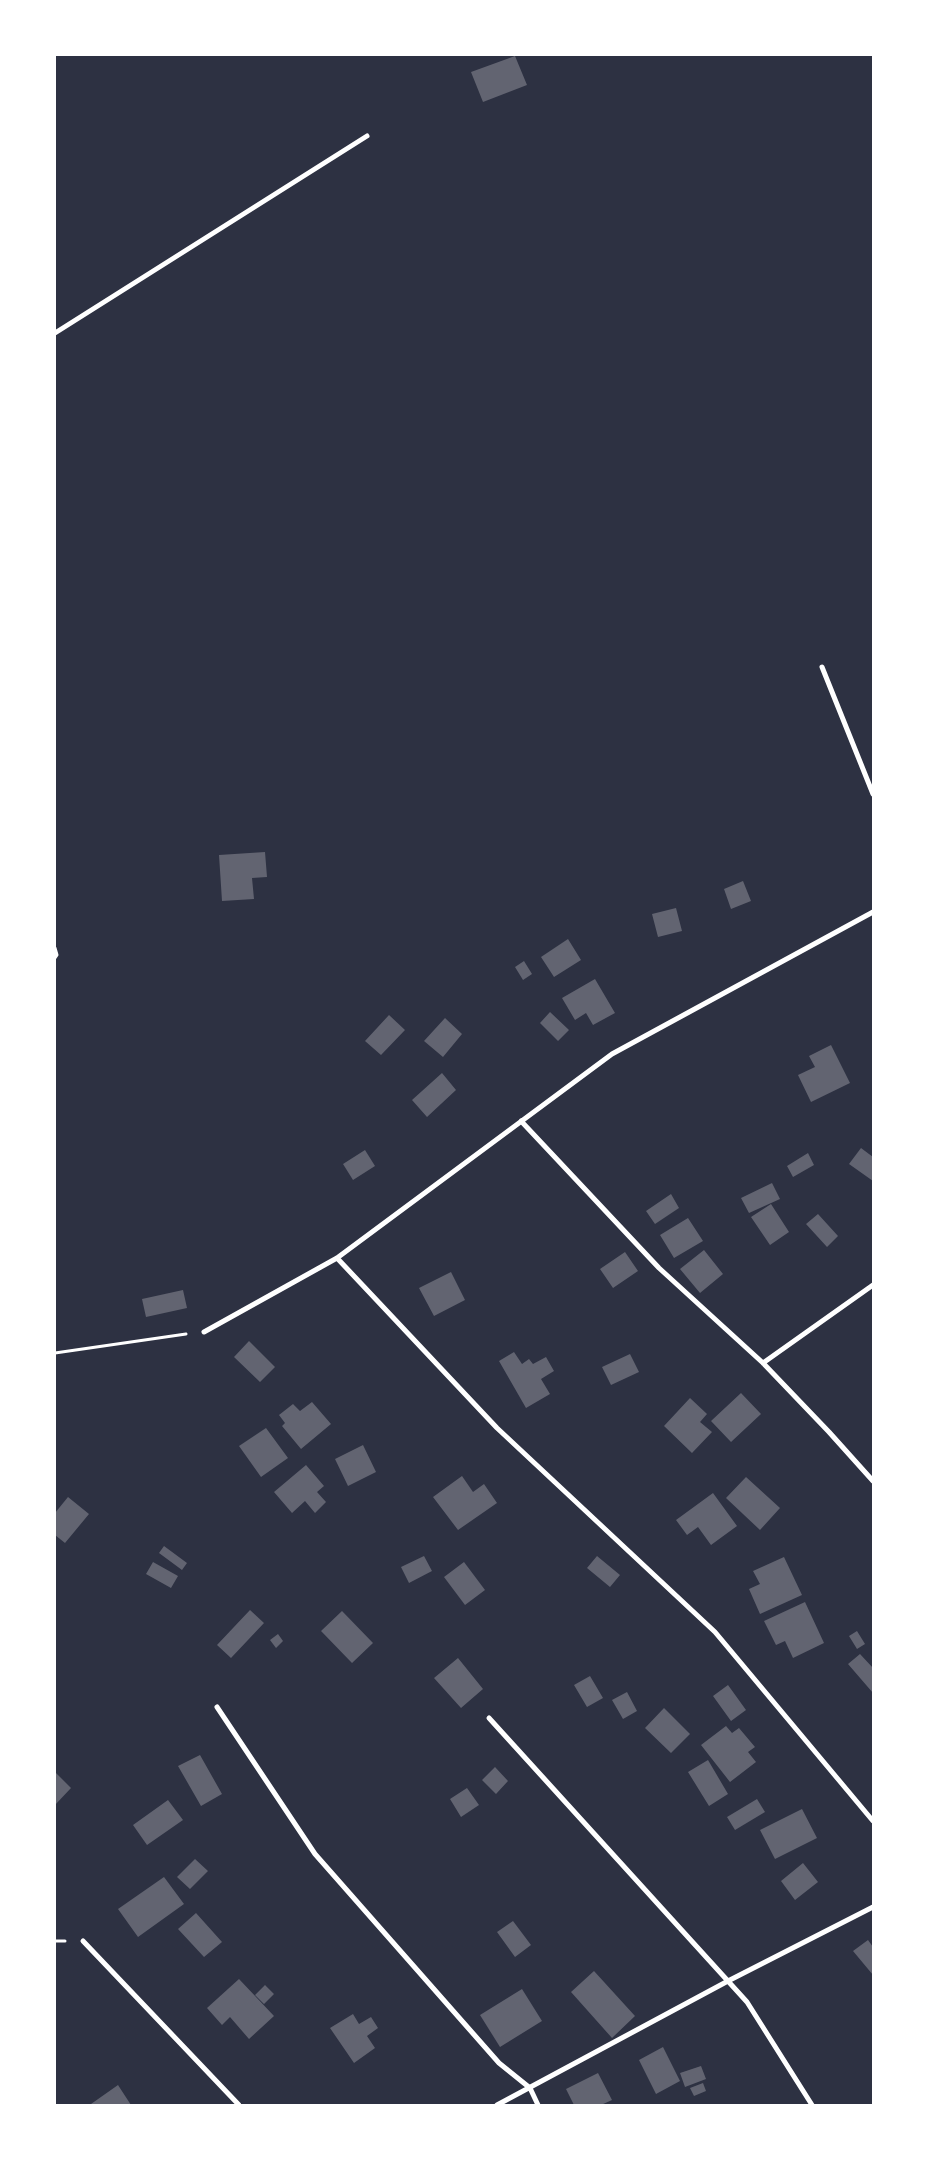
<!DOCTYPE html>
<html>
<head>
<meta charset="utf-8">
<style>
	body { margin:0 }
	#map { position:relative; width:928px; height:2160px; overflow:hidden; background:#2d3142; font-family:"Titillium Web",sans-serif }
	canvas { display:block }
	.frame { position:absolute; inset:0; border:56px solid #fff; pointer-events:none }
</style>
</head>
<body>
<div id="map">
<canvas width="928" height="2160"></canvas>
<div class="frame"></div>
</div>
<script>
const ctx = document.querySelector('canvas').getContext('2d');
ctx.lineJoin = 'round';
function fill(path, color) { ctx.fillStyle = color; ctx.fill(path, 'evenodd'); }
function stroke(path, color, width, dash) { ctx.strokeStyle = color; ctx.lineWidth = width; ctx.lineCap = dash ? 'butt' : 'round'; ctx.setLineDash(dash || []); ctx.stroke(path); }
fill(new Path2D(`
	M515,56L527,85L483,102L471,72Z
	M265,852L267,877L252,878L254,899L222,901L219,855Z
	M743,881L751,901L731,909L724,889Z
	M676,908L682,931L658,937L652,914Z
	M568,939L581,960L554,977L541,957Z
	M524,961L532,974L523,980L515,967Z
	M595,979L615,1013L593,1025L586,1013L575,1020L562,998Z
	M550,1012L569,1030L558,1041L540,1023Z
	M389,1015L405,1030L381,1055L365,1041Z
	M445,1018L462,1034L443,1057L424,1041Z
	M831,1045L850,1083L811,1102L798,1075L815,1067L809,1056Z
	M442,1073L456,1090L427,1117L412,1100Z
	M861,1148L873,1157V1181L849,1164Z
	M365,1150L375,1166L353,1180L343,1164Z
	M808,1153L814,1165L793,1177L787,1166Z
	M772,1183L780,1199L749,1213L741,1198Z
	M671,1194L679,1208L655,1224L646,1211Z
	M771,1204L789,1232L770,1245L751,1217Z
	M818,1214L838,1236L827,1247L806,1224Z
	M688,1218L703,1241L674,1258L660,1235Z
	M704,1250L723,1274L700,1293L680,1269Z
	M625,1252L638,1271L613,1288L600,1269Z
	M451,1272L465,1300L434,1316L419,1288Z
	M183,1290L187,1308L146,1317L142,1299Z
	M249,1341L275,1367L260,1382L234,1357Z
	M514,1352L522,1364L529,1359L533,1364L546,1357L554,1371L541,1379L550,1394L526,1408L499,1361Z
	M630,1354L639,1372L611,1385L602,1367Z
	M741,1393L761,1414L731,1442L711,1421Z
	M690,1398L707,1414L700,1422L712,1432L692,1453L664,1426Z
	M312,1402L331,1424L301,1449L282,1426L285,1423L279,1415L293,1404L300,1411Z
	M266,1428L288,1458L261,1477L239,1446Z
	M363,1445L376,1472L348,1486L335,1459Z
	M306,1465L324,1486L317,1492L326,1502L315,1513L305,1501L292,1513L274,1492Z
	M462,1476L473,1492L484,1484L497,1503L458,1530L433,1497Z
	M746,1477L780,1508L760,1530L726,1498Z
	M713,1493L737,1526L711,1545L698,1527L687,1535L676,1520Z
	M68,1497L89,1514L65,1543L55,1535V1513Z
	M164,1546L187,1563L182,1570L159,1553Z
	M424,1556L432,1571L409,1583L401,1567Z
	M597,1556L620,1575L610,1587L587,1568Z
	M784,1557L802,1595L760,1614L749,1589L760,1584L753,1571Z
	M153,1562L178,1576L171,1588L146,1574Z
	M464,1562L485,1590L465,1605L444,1577Z
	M805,1602L824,1643L793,1658L785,1641L776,1645L764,1621Z
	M250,1610L264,1623L231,1658L217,1645Z
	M342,1611L373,1643L352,1663L321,1631Z
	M857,1631L865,1644L857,1649L849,1636Z
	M278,1634L283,1641L276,1648L270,1640Z
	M860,1654L873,1668V1693L848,1664Z
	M458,1658L483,1689L461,1708L434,1678Z
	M590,1676L603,1698L587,1707L574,1685Z
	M728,1685L746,1710L731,1721L713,1696Z
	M627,1692L637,1711L623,1719L612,1700Z
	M664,1708L690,1734L671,1753L645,1728Z
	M726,1726L732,1733L739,1728L755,1747L748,1752L756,1762L730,1782L701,1745Z
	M200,1755L222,1794L201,1806L178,1766Z
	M708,1760L728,1794L709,1806L688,1772Z
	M495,1767L508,1781L496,1794L482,1780Z
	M55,1772L71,1788L55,1805Z
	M467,1788L479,1805L461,1817L450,1799Z
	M757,1799L765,1812L735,1830L727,1817Z
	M168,1800L183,1820L147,1845L133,1825Z
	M802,1809L817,1838L775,1859L760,1830Z
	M195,1859L208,1871L190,1889L177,1877Z
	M803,1863L818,1882L795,1900L781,1881Z
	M164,1877L184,1904L138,1937L118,1909Z
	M196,1913L222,1942L204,1957L178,1929Z
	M513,1921L531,1945L515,1957L497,1932Z
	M868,1940L873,1947V1975L853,1951Z
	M594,1971L635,2016L612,2038L571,1992Z
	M239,1979L274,2016L249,2039L230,2017L222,2025L207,2008Z
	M265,1985L274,1994L264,2004L255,1995Z
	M522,1989L542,2021L500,2047L480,2015Z
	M353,2014L359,2024L371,2017L378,2028L367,2036L375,2048L354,2063L330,2028Z
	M663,2047L680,2081L656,2094L639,2060Z
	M701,2066L706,2079L685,2087L680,2073Z
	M598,2073L612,2100L601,2105H574L566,2089Z
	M703,2083L706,2091L694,2096L690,2088Z
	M118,2085L131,2105H92L91,2104Z`), '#626471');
stroke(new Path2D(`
	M55,948L57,955L55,958
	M55,1353L186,1334
	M55,1941H65`), '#fff', 3);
stroke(new Path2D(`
	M55,333L367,136
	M822,667L873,794
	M521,1121L659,1268L763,1363L829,1432L873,1481
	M337,1258L497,1428L715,1632L873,1821
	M204,1332L337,1258L612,1054L873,912
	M763,1363L873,1285
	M217,1707L315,1854L499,2063L530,2088L538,2105
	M489,1718L747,2002L812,2105
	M83,1941L239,2105
	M497,2105L728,1981L873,1907`), '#fff', 5);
</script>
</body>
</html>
